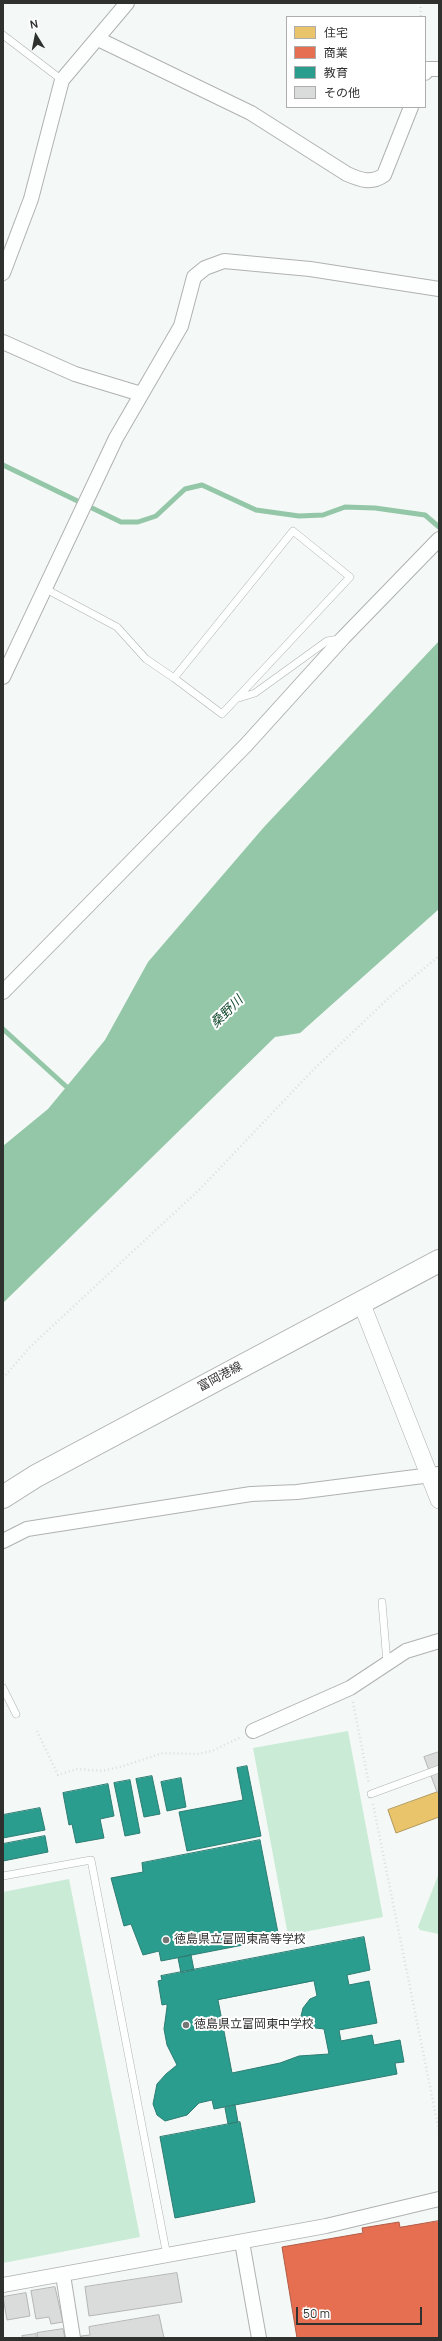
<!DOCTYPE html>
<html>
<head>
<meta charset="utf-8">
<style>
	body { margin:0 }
	#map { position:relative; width:442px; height:2341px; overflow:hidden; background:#f4f8f6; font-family:Manrope,"Noto Sans JP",sans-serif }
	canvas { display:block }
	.frame { position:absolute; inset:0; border:4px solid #2f312f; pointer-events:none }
	.legend { position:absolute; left:286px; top:16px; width:140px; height:92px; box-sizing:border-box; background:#fff; border:1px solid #acadac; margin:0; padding:5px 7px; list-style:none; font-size:12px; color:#2f312f }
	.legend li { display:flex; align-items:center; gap:8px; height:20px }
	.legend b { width:20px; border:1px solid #acadac }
	.north { position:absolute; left:16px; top:16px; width:40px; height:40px; -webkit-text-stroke:3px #fff; paint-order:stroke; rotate:350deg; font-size:11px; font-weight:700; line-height:16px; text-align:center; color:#2f312f }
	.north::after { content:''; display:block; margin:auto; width:14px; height:18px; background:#2f312f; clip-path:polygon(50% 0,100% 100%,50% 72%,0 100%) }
	.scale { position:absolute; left:296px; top:2307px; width:126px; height:18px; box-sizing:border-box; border:2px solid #2f312f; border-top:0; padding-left:5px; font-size:12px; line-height:14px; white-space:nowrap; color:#2f312f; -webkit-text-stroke:3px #fff; paint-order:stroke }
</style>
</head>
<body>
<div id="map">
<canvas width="442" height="2341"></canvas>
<div class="frame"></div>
<ul class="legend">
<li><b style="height:11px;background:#e9c46a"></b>住宅</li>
<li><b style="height:11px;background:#e76f51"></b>商業</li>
<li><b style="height:11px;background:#2a9d8f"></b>教育</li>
<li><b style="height:11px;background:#dadcdb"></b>その他</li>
</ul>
<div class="north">N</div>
<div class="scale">50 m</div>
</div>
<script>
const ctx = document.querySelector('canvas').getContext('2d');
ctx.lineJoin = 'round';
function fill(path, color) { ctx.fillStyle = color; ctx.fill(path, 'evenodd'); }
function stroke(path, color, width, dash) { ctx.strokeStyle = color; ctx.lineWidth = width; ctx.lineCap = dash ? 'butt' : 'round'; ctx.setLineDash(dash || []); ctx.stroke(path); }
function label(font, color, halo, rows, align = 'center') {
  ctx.font = font + ' Manrope,"Noto Sans JP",sans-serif'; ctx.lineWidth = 4; ctx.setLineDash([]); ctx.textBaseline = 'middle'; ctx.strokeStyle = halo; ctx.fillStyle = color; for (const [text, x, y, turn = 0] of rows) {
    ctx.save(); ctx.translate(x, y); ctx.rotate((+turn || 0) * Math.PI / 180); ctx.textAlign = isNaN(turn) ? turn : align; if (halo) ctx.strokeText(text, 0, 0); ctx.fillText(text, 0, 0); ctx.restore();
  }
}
fill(new Path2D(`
	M348,1731L383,1917L288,1935L253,1748Z
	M439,1873V1934L420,1930L418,1927Z
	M69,1879L140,2237L3,2263V1892Z`), '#caebd6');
fill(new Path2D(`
	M439,641V909L300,1033L275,1037L3,1303V1146L48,1109L105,1040L148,962L264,827Z`), '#94c7a8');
const homes = new Path2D(`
	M437,1792H439V1817L396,1833L388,1810Z`);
fill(homes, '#e9c46a');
stroke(homes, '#b19858', 1);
const shops = new Path2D(`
	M439,2221V2338H297L282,2247L363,2233L362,2228L399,2222L400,2227Z`);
fill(shops, '#e76f51');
stroke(shops, '#b05c47', 1);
const schools = new Path2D(`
	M247,1766L261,1836L187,1851L179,1812L243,1800L237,1768Z
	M152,1776L160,1814L144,1817L136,1779Z
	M181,1778L186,1807L167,1811L161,1782Z
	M130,1780L140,1833L125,1836L114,1783Z
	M108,1784L114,1816L100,1819L104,1838L76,1843L72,1824L69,1825L63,1793Z
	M40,1808L45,1830L3,1838V1815Z
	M45,1836L48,1852L3,1861V1844Z
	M260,1840L279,1938L161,1961L159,1951L143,1955L131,1924L124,1926L111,1878L143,1872L142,1863Z
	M364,1937L370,1970L347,1975L349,1985L369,1981L377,2023L339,2030L341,2041L372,2035L374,2045L400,2040L404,2062L395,2063L397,2074L214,2109L212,2100L199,2103L187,2115L165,2121L157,2115L153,2104L157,2084L166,2074L177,2065L167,2045L164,2029L167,2007V2004L162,2005L158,1981L162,1980L161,1976ZM314,1981L317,1996L310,1999L303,2008L301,2016L307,2027L324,2029L329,2054L299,2056L280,2063L232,2073L218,2000Z
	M191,1955L194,1970L181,1973L178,1958Z
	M235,2105L238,2122L228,2124L225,2108Z
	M240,2122L255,2202L175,2218L160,2137Z`);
fill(schools, '#2a9d8f');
stroke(schools, '#2c7d72', 1);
stroke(new Path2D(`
	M3,465L121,522H138L156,516L185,489L202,485L256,510L299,516L323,515L345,507L375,508L425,515L439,527
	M3,1029L70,1090`), '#94c7a8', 5);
const building = new Path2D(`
	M439,1752V1792H437L424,1757Z
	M177,2273L182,2302L89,2316L85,2287Z
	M55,2287L63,2322L51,2324L49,2317L36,2319L31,2291Z
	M26,2293L30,2316L7,2320L3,2297Z
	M159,2315L164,2338H81V2336L90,2335L89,2327Z
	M63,2329L65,2338H38L37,2333Z
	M36,2334V2338H23L22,2336Z`);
fill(building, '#dadcdb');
stroke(building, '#b3b6b5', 1);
const service = new Path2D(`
	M3,35L62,80
	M44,588L117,627L146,659L174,678L293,531L350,577L222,714L174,678
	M239,698L255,693L327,641L339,639
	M382,1602L387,1663
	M3,1688L16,1714
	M371,1794L439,1769
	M3,1876L91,1860L167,2256`);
const minor = new Path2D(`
	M98,39L251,113L347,174C361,180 371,184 384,175L411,107
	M425,73L426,69H439
	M3,273L31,199L62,80L127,3
	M3,342L75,374L141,394
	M3,677L116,438L181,326L194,277L205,268L224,261L310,269L439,289
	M3,992L246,745L343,638L439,539
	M3,1541L27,1529L251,1494L297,1492L439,1474
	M253,1731L350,1688L406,1651L439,1641
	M242,2242L259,2338
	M63,2275L73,2338
	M3,2285L326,2226L439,2199`);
const tertiary = new Path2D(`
	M361,1302L439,1500`);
const primary = new Path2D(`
	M3,1497L36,1476L439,1261`);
stroke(service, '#afb2b0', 8);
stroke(minor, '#afb2b0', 16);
stroke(tertiary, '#afb2b0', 18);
stroke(primary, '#afb2b0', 24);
stroke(new Path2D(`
	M420,3L421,17
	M3,1378L31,1346L200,1189L315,1068L393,994L439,956
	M353,1702L369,1784
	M37,1731L58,1775L77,1769L102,1771L120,1767L163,1753L197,1754L212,1751L241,1737
	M373,1804L439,2131`), '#dedede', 2.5, [1, 3]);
stroke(service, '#fdfefe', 7);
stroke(minor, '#fdfefe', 14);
stroke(tertiary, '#fdfefe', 17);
stroke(primary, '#fdfefe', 22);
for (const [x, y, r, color] of [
	[166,1940,4,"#747775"],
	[186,2025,4,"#747775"]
]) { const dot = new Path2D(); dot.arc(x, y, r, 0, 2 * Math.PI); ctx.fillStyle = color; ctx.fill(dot); stroke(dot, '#fff', 1.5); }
label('12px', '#2f312f', '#fff', [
	["富岡港線",220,1377,-28]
]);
label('12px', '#2f312f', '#fff', [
	["徳島県立富岡東高等学校",174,1940],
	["徳島県立富岡東中学校",194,2025]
], 'left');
label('italic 13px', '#144b2e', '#fff', [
	["桑野川",227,1012,-45]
]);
</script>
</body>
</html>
